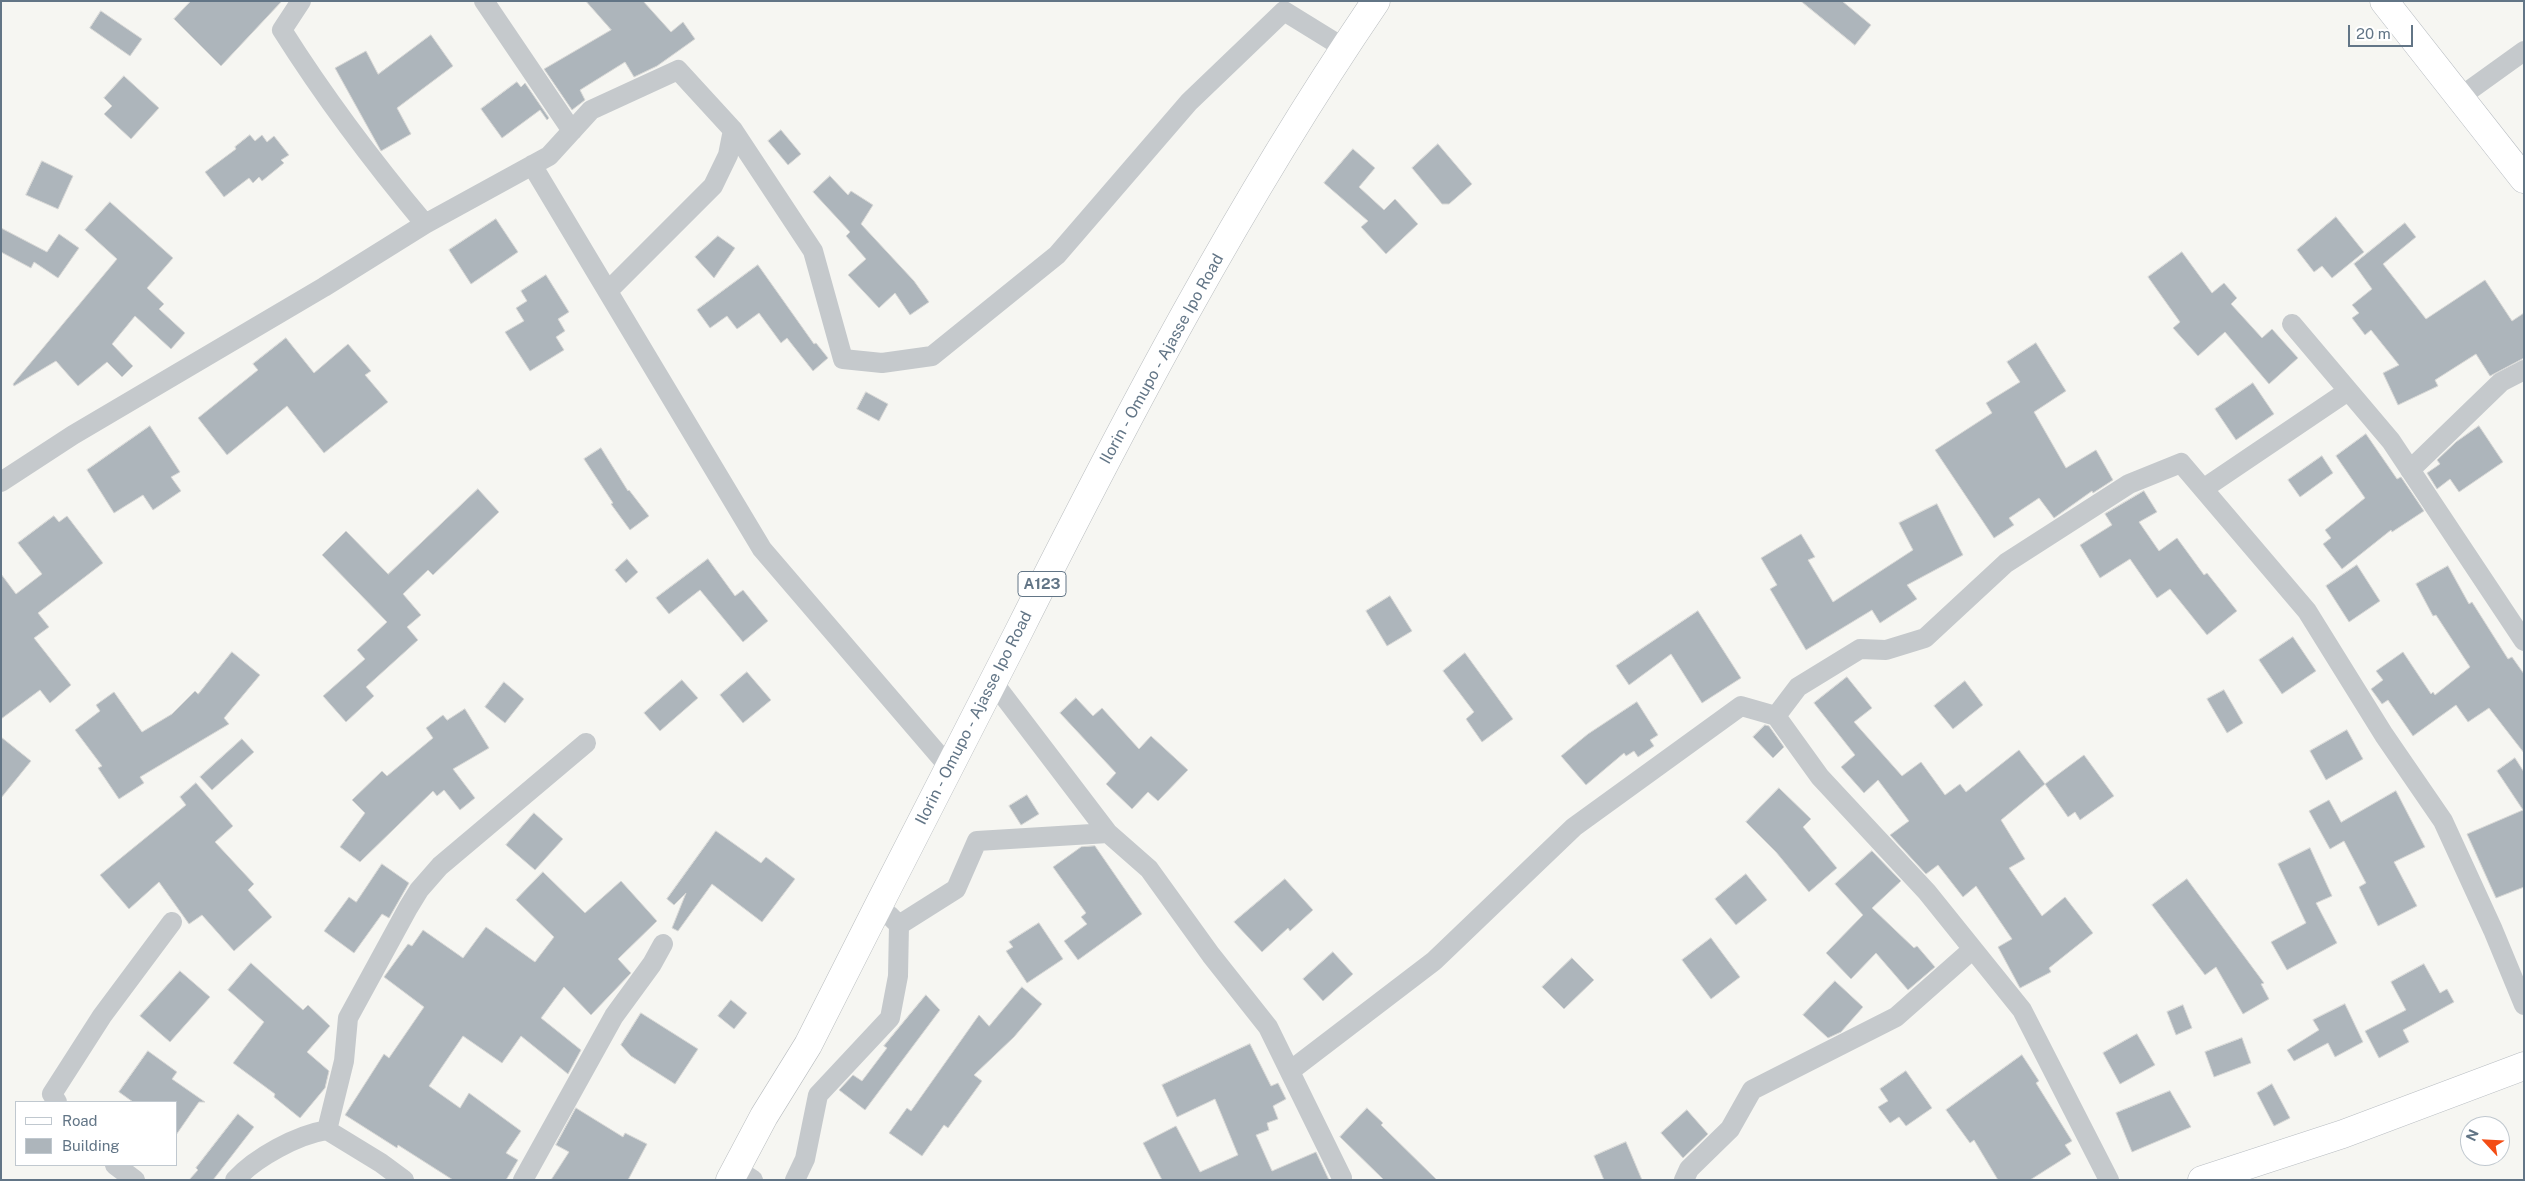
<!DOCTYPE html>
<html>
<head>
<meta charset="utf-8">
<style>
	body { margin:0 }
	#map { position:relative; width:2525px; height:1181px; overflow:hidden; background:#f6f6f2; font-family:"Public Sans",sans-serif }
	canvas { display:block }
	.frame { position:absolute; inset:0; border:2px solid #627586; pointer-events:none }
	.legend { position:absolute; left:15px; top:1101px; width:162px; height:65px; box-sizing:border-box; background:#fff; border:1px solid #c0c8cf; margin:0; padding:6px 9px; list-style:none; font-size:15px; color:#627586 }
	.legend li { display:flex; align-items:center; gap:10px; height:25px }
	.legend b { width:25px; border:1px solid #c0c8cf }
	.north { position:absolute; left:2460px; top:1116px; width:50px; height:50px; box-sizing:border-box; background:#fff; border:1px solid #c0c8cf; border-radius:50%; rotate:295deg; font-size:14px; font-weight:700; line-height:20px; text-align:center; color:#627586 }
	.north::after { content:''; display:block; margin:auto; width:18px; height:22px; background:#f34d15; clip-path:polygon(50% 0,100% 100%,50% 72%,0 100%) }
	.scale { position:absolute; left:2348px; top:25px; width:65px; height:22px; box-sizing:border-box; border:2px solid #627586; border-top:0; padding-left:6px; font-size:15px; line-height:18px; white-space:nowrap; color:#627586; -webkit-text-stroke:4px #fff; paint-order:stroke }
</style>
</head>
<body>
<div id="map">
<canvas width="2525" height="1181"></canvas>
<div class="frame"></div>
<ul class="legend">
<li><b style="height:6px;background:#fff"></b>Road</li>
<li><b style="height:14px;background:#adb5bb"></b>Building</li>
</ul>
<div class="north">N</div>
<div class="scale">20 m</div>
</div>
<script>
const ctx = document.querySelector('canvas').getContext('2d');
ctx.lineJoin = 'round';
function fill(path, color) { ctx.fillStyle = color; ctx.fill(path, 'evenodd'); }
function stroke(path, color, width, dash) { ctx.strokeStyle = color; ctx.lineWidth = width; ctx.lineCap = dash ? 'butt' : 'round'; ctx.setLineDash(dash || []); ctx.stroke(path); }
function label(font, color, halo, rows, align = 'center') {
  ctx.font = font + ' "Public Sans",sans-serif'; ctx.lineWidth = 5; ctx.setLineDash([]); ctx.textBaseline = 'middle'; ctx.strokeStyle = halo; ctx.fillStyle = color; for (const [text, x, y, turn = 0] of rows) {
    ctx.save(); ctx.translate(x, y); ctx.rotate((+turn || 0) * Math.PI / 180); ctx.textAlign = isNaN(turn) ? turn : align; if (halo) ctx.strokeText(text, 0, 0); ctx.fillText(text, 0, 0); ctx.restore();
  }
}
const building = new Path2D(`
	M191,1H282L221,66L174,19Z
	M586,1H643L671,32L683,22L695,39L657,66L634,77L625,62L580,90L585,100L572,110L544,69L611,30Z
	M1801,1H1842L1871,25L1855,45Z
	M101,11L142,39L130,56L90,28Z
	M431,35L453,66L397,108L411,134L381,151L335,68L366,51L378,74Z
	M124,76L159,108L131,139L104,114L112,106L104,98Z
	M517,82L521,87L525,83L549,118L547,120L540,110L502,138L481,109Z
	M781,130L801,154L788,165L768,141Z
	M250,135L255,141L262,135L267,142L274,136L289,155L281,160L284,163L262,181L259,177L253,183L249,178L224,197L205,172L236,149L235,147Z
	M1438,144L1472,184L1449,204H1442L1412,168Z
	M1353,149L1375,168L1359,187L1384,210L1395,199L1418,224L1386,254L1361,227L1368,221L1324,183Z
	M42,161L73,176L58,209L26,195Z
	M830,176L848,195L851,191L873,205L861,224L914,281L929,302L910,315L895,293L879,308L848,275L866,259L846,236L850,232L813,192Z
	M110,202L173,258L147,288L164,304L159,309L185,333L171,349L135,316L112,344L133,366L122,377L107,362L78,386L56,361L14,386L13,384L117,259L85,230Z
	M2336,217L2364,252L2332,278L2322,266L2314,272L2297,250Z
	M496,219L518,252L471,284L449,250Z
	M2405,223L2416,237L2383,264L2426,319L2485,280L2512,321L2524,313V358L2490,376L2476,354L2435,380L2438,386L2398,405L2383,373L2399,365L2371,330L2365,335L2352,318L2359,313L2352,305L2372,289L2354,264Z
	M1,228L47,252L59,234L79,248L58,278L34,262L31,268L1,252Z
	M718,236L735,248L714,278L695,257Z
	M2182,252L2212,293L2224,283L2237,298L2231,304L2262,338L2272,329L2298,358L2269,384L2225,332L2198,356L2173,328L2180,322L2148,277Z
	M758,265L814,344L816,343L828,358L813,371L787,338L781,343L759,313L737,329L727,316L710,328L697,310Z
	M546,275L569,312L558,319L565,331L556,337L564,350L530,371L505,332L524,321L516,308L527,301L521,291Z
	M286,338L314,373L348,344L371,371L365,375L388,402L324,453L287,406L227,455L198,418L258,370L253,364Z
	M2036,343L2066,391L2034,412L2066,468L2096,450L2113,480L2093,493L2092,491L2054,518L2039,498L2009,518L2014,525L1994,538L1935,450L1992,413L1986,403L2020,382L2007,362Z
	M2253,383L2274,414L2236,440L2215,409Z
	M866,392L888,404L879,421L857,409Z
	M150,426L180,472L171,477L181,491L153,510L143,495L114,513L87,470Z
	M2479,426L2503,462L2459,492L2450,479L2437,489L2427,473L2440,464L2437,460L2456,442Z
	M2366,434L2397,479L2401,477L2424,511L2392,532L2391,530L2342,569L2323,544L2331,538L2325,530L2365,498L2336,456Z
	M601,448L628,491L629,490L649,516L630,530L611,504L613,503L584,459Z
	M2322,456L2333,473L2300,497L2288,480Z
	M478,489L499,512L433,575L428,570L403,594L421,615L407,627L418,640L366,687L374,696L346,722L323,696L365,659L357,650L387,622L322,555L346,531L388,574Z
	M2144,491L2157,512L2139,522L2159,551L2177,538L2204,575L2207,573L2237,611L2207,635L2170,589L2157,598L2130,559L2100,578L2080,545L2112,525L2105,514Z
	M1937,504L1963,555L1907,585L1917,599L1880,623L1872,610L1806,650L1770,589L1777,585L1761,558L1801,534L1815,557L1808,560L1833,602L1913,550L1899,523Z
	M54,516L59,522L67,516L103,563L38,613L49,627L34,638L71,685L50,703L40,690L1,719V574L16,594L42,574L18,543Z
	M627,559L638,572L626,583L615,570Z
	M708,559L735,596L743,590L768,621L743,642L700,590L669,614L656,598Z
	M2357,565L2380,601L2349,622L2326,586Z
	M2448,566L2469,604L2472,602L2508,659L2512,657L2524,674V753L2489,708L2468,722L2456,705L2413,736L2388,700L2382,704L2371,689L2383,680L2376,671L2403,652L2431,694L2433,692L2435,695L2470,667L2436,615L2433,616L2416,584Z
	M1390,596L1412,631L1387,646L1366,611Z
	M1698,611L1741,678L1702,703L1671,654L1629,685L1616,666Z
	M2293,637L2316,671L2282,694L2259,660Z
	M232,652L260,675L224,718L229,724L140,777L144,783L119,799L98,768L102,766L75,730L100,711L96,705L114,692L142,732L172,714L195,691L198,694Z
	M1465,653L1513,719L1482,742L1466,719L1474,712L1443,671Z
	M747,672L771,700L743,723L720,695Z
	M1847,677L1872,708L1854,722L1902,776L1921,762L1945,795L1960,784L1966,792L2019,750L2045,784L2084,755L2114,796L2080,820L2075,812L2068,817L2045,784L2001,820L2025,859L2009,868L2042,916L2065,897L2093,933L2049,968L2051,972L2020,988L1998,947L2012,939L1976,886L1963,897L1938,865L1926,874L1890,835L1909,821L1878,780L1864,793L1841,767L1855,755L1814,703Z
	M682,680L698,698L660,731L644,713Z
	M1965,681L1983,705L1953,729L1934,706Z
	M504,682L524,699L505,723L485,707Z
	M2224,690L2243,723L2227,733L2207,699Z
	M1076,698L1093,716L1102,708L1139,749L1151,736L1188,770L1158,801L1148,792L1132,809L1106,784L1116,773L1060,713Z
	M1637,702L1658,735L1650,740L1654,746L1638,757L1634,751L1626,756L1624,753L1586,785L1561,756L1588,734Z
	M465,709L489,748L453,769L475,798L460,810L444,790L437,796L433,791L360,862L340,847L365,813L352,800L382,771L387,776L433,738L426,728L443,715L447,720Z
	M1765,725L1769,726L1784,747L1773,758L1753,737Z
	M2347,730L2363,759L2326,780L2310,751Z
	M1,737L31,761L1,798Z
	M242,739L254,752L212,790L200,777Z
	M2515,758L2524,772V887L2496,898L2467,834L2523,810L2497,771Z
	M196,783L233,826L215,842L254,884L248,890L272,917L234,951L202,915L189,924L159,882L129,909L100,875L186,805L180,797Z
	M1779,788L1811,819L1803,827L1837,868L1809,892L1776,852L1746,822Z
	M2396,791L2425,847L2394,862L2417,906L2378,926L2359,887L2366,883L2344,841L2330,849L2309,811L2329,800L2341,822Z
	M1027,795L1039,814L1021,825L1009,806Z
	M534,813L563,839L535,870L506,845Z
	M716,831L761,863L766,857L795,879L762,922L712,884L678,931L672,928L686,893L674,905L667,899Z
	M1095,846L1142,914L1078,960L1064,941L1087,924L1081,917L1086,913L1053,867L1081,847Z
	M2310,848L2332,896L2316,903L2337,943L2287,970L2271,942L2306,923L2278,864Z
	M1872,851L1901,881L1872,908L1914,948L1917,946L1935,967L1908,990L1876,953L1851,979L1826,953L1863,915L1835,884Z
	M382,864L409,883L389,918L382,914L354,953L324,931L349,897L356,902Z
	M543,872L585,913L621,881L657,921L618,959L631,973L591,1015L564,987L541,1018L581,1050L568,1074L521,1036L502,1063L463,1036L429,1086L460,1108L469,1093L521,1131L506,1153L518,1160L506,1180H453L398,1145L397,1148L345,1115L384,1054L389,1058L424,1007L384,977L408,944L412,946L423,930L463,958L486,927L535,962L554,937L516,900Z
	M1746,874L1767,900L1736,925L1715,899Z
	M1285,879L1313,910L1290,931L1288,928L1262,952L1234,922Z
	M2187,879L2264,983L2261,984L2269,999L2243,1014L2216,967L2205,975L2152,905Z
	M1039,923L1063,959L1027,983L1006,951L1013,947L1009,942Z
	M1711,938L1740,977L1711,999L1682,960Z
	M1333,952L1353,974L1323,1001L1303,979Z
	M1572,958L1594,980L1564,1009L1542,987Z
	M251,963L303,1010L308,1005L330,1026L307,1052L329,1071L325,1088L300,1118L274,1097L275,1094L233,1063L264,1022L228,990Z
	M2424,964L2440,993L2447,989L2454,1002L2403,1030L2409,1042L2379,1058L2365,1031L2406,1010L2391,982Z
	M180,971L210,997L170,1042L140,1016Z
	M1835,981L1863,1007L1841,1032L1828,1038L1803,1015Z
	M1022,987L1042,1004L1014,1037L974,1075L982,1081L948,1128L944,1125L922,1156L889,1133L907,1108L911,1111L979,1015L989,1026Z
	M926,995L940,1010L865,1110L839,1090L853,1075L862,1081L887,1048L884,1046Z
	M731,1000L747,1013L734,1029L718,1016Z
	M2345,1004L2363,1042L2335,1057L2328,1043L2294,1061L2287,1050L2319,1030L2313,1020Z
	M2183,1005L2192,1028L2176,1035L2167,1012Z
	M641,1013L698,1049L675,1084L631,1056L621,1045Z
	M2137,1034L2155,1065L2120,1084L2103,1053Z
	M2242,1038L2251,1063L2214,1077L2205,1052Z
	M1250,1044L1271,1086L1278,1083L1286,1099L1273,1106L1278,1119L1267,1123L1269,1130L1256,1135L1272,1171L1316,1152L1329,1180H1162L1143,1143L1176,1126L1200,1172L1238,1155L1215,1099L1177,1117L1162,1085Z
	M148,1051L177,1072L172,1079L205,1102H199L176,1135V1102H133L119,1092Z
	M2022,1055L2039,1081L2036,1083L2072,1141L2065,1145L2071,1154L2030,1180H1998L1974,1140L1970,1143L1946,1110Z
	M1906,1071L1932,1108L1906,1126L1899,1117L1890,1123L1878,1107L1888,1101L1880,1089Z
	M2272,1084L2290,1118L2274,1126L2257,1093Z
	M2170,1091L2191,1127L2132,1152L2116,1113Z
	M576,1108L623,1137L625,1133L647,1144L628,1180H551L569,1152L556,1145Z
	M1367,1108L1383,1123L1381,1125L1437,1180H1384L1340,1137Z
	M1687,1110L1708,1134L1683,1158L1661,1133Z
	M238,1114L254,1127L213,1180H189L198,1170L196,1168Z
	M1626,1142L1642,1180H1604L1594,1156Z`);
fill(building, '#adb5bb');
stroke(building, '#d7d7d5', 1);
const secondary = new Path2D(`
	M2384,1L2524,179
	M2202,1180L2343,1134L2524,1066`);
const highway = new Path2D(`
	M730,1180L764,1116L808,1045C877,908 947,771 1017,635C1126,418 1239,202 1376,1`);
stroke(secondary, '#b7bcc1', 29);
stroke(highway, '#b7bbbe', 29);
stroke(new Path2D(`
	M301,1L282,30C325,98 373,162 425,224
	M484,1L572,131
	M2460,97L2524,51
	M532,165L762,549L949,767
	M608,291L713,186L728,155L733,130
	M2292,324L2391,441L2524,641
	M2410,470L2501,382L2524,370
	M1,482L73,435L324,287L425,224L549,156L591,110L678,70L733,130L813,251L843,359L882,363L932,356L1057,255L1189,102L1284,11L1344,48
	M2203,489L2348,391
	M993,682L1108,833L1149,869L1211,955L1268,1027L1342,1178
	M889,915L899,925L956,889L977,841L1108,833
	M1290,1071L1434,961L1574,827L1741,706L1776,716
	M57,1102L52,1094L102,1016L172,922
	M327,1130L344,1061L348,1018L408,908L419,890L440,866L586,743
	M115,1165L135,1180
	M736,1169L753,1180
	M235,1180C256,1157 297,1135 327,1130L381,1163L404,1180
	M523,1180L614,1016L652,964L663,944
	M795,1180L805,1159L818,1095L890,1018L898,976L899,925
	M1684,1180L1689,1169L1730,1129L1752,1090L1896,1017L1973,949
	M2109,1180L2022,1010L1927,892L1820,777L1776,716L1798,687L1860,649L1886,650L1925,638L2006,563L2129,484L2181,463L2307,611L2384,735L2443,821L2493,930L2524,1005`), '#c5c9cc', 20);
stroke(secondary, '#fff', 28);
stroke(highway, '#fff', 28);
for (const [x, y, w] of [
	[1042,584,48]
]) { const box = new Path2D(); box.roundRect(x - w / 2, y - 12.5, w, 25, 4); ctx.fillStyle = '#fff'; ctx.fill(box); stroke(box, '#627586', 1); }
label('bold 15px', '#627586', null, [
	["A123",1042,584]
]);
label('16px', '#627586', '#fff', [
	["Ilorin - Omupo - Ajasse Ipo Road",1162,359,-61],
	["Ilorin - Omupo - Ajasse Ipo Road",974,718,-63]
]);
</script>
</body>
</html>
